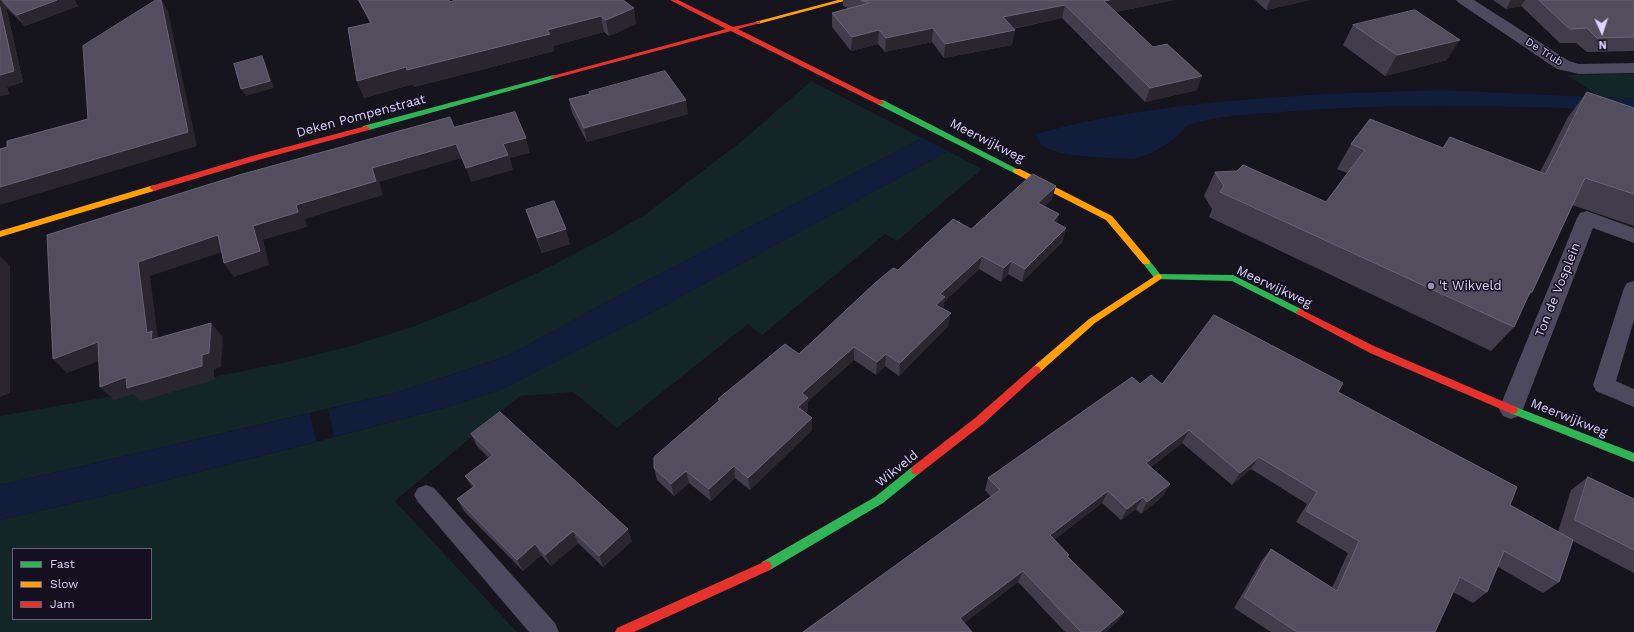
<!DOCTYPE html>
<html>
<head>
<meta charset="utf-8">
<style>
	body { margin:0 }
	#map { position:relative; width:1634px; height:632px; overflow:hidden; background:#16141c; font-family:"Work Sans",sans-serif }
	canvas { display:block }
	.legend { position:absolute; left:12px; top:548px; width:140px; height:72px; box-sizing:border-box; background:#151020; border:1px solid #655f77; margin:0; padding:5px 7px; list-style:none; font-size:12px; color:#ddd5fa }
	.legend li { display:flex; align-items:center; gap:8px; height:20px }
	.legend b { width:20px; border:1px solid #655f77 }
	.north { position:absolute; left:1582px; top:12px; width:40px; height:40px; -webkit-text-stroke:3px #151020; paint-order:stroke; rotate:177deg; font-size:11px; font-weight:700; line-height:16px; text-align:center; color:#ddd5fa }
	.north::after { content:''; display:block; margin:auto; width:14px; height:18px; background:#ddd5fa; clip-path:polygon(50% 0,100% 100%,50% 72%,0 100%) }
</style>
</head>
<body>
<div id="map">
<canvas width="1634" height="632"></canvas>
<ul class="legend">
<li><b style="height:5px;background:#30b455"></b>Fast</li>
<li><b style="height:5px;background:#ff9f0a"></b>Slow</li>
<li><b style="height:5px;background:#e5322d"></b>Jam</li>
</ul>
<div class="north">N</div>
</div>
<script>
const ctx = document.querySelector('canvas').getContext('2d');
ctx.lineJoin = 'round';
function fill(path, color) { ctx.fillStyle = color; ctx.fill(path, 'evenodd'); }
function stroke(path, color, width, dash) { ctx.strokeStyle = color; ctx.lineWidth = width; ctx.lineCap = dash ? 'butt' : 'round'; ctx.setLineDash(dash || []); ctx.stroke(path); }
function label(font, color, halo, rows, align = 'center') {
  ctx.font = font + ' "Work Sans",sans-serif'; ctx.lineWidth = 3; ctx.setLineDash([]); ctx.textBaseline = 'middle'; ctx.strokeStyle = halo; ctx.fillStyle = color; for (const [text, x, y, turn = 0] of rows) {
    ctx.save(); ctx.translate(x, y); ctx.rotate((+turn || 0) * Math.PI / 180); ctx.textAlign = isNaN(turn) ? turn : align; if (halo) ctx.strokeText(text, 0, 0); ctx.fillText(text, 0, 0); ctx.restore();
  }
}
fill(new Path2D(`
	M1634,74V99L1599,96L1567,75Z
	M811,81L922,138L629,290L511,354L481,365L395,393L0,485V416L175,385L282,363L351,346L412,327L460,308L537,273L607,237L646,214L742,141Z
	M948,151L982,169L897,241L885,234L762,335L748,324L617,428L573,392L520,396L395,501L517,632H0V520L113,494L316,442L440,409L498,391L645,316ZM13,549H151V619H13Z`), '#142527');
fill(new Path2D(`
	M1444,90L1634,99V111C1522,106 1408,102 1296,111C1262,114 1225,114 1191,124C1185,125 1181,133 1176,137C1163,148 1149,155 1133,159C1114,158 1055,158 1042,145C1039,142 1037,137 1035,134C1060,128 1084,121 1109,117C1220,97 1332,93 1444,90Z
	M922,138L948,151L645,316L498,391L440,409L334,437L328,409L395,393L481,365L511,354L629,290Z
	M310,413L316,442L113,494L0,520V485Z`), '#121c3b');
fill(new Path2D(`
	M1634,281V320L1616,381L1634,389V407L1596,391L1593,385L1624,288L1627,283Z
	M426,485L434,488L555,623L559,632H529L418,502L414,495L418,488Z`), '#4c4a5c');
fill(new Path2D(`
	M1456,0H1474L1569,61L1579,64L1634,63V73L1579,74L1557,69L1459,3Z
	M1587,211L1634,228V243L1593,228L1523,409L1519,416L1511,419L1503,416L1499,409L1577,218L1580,213Z`), '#4c4a5c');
fill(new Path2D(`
	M554,75L557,77L556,78L369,130H366L362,128L363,126Z
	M877,100H883L1021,171L1017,173H1014L877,104Z
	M1146,259L1149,260L1160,274L1233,275L1303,310L1304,312L1300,315L1297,314L1232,281L1155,279L1142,262Z
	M1513,406L1634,453V462L1510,413L1508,410L1510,407Z
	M916,465L920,467L921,470L920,473L883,503L770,570L766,571L762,570L760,566L762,562L875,497L912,467Z`), '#30b455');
fill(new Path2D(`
	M838,0H848L758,24L755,22Z
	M1014,169H1020L1112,216L1149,260L1150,262L1149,264H1143L1106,220L1014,173L1013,171Z
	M154,185L158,188L157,190L0,237V231Z
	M1158,274L1161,275L1162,277L1161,279L1095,323L1039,373H1033L1031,370L1033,367L1089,319Z`), '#ff9f0a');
fill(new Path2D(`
	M670,0H678L733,27L760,21V23L738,29L884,102L883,104H877L731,31L556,78H552L551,77L552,76L726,29Z
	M366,126L370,128L369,130L258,160L154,191L150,188L151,186L252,156Z
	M1300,309L1376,347L1516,407L1518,410L1516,413L1513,414L1510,413L1370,353L1297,314L1296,312Z
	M1036,366L1039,367L1041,370L1039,373L983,424L920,473L916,475L912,473L911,470L912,467L975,418L1033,367Z
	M766,561L770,562L772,566L770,570L634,632H615L617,628Z`), '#e5322d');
fill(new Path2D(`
	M0,0H74L78,6L25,26L6,7L23,82L7,87L9,94L0,96Z
	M358,0H449L450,2L623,0L636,24L609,36L604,32L553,46L554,51L414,87L413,84L364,98L357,81L370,23Z
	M843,0H1174L1116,12L1197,90L1145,102L1062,18L1013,29L1012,45L944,58L932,42L885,52L878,44L851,51L832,27V13L848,8L843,6Z
	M1255,0H1310L1266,10Z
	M1493,0H1634V51L1587,52L1576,43H1560L1521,6L1506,9Z
	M1353,25L1447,60L1385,76L1343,45Z
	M589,92L688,114L587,142L572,113L569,99L590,94Z
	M1587,92L1634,108V226L1572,205L1532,292L1528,297L1514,327L1491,351L1209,217L1212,209L1204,196L1215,172L1326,202L1347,173L1337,169L1351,144L1443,148L1540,172L1568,117Z
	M1052,199L1044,207L1059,214L1057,223L1063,241L1022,282L1008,274L1001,282L979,269L944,302L943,309L948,326L899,376L885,366L876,375L854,360L808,401V410L806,413L812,430L750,490L735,478L711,501L689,483L674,496L657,480L654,468L719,401L718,399L799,354L898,270L971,229Z
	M526,210L570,244L542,253L531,225Z
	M1140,384H1162L1338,392L1510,505L1558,532L1571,490L1588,477L1634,499V573L1573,541L1559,582L1543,593L1498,567L1487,592L1473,603L1453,592L1435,632H1271L1234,608L1262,560L1271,549L1332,588L1348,553L1296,522L1307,504L1251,469L1232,485L1182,443L1151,467L1170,484L1163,496L1141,514L1136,509L1121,520L1102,503L1054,540L1068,557L1124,612L1117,622L1106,632H1065L1018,582L964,623L803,632L991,497L985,490L988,478Z
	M471,434L632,541L603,567L578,543L551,566L541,555L523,571L464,511L457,499L472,487L465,476L489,458L477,446Z`), '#423d4b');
fill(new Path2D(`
	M0,0H1L6,7L23,82L7,87L9,94L0,96Z
	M57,0H74L78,6L25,26L17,15Z
	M161,0H162L168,11L197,146L0,205V187L188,132Z
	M1110,0H1175L1100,15L1104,1Z
	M1270,0H1310L1266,10Z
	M1511,0H1525L1521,6L1506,9Z
	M1065,5L1062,18L1000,31L1003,17Z
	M634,8L636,24L609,36L606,20Z
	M601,16L604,32L553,46L554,51L414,87L413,84L364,98L357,81L406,67Z
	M933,28L932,42L885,52L886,38Z
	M879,30L878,44L851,51L852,37Z
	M1015,30L1012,45L944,58L945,44Z
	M1460,40L1447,60L1385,76L1397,55Z
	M262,56L266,64L274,88L246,96L241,89Z
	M1202,76L1197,90L1145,102L1150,88Z
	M686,100L688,114L587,142L584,128Z
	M526,138L530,153L510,158L513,170L471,182L466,168L503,144Z
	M456,144L462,158L379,182L383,195L305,219L307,227L263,240L269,265L234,277L224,263L253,226L372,168Z
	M1056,186L1052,199L1034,217L1038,203Z
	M1059,214L1056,228L1053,221Z
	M1066,228L1063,241L1022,282L1025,269Z
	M566,229L570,244L542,253L537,238Z
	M218,235L228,250L150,276L158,339L151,340L147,333L138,262Z
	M0,256L10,266V393L0,397Z
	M982,256L979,269L944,302L943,310L936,305L940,294Z
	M1011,261L1008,274L1001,282L1004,268Z
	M951,313L948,326L899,376L900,363Z
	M211,323L223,337L221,367L214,369V380L141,401L133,394L114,400L100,387L126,377L202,355Z
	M98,342L112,356L67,373L53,359Z
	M854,347V360L808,401V410L798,420V407L802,393Z
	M886,354L885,366L876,375L877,362Z
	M812,418V430L750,490L748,478Z
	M1189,430L1182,443L1140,475L1146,463Z
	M1259,457L1251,469L1232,485L1240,473Z
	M734,466L735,478L711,501L709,489Z
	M686,471L689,483L674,496L671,484Z
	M1170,484L1163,496L1141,514L1147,502Z
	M1108,491L1102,503L1045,547L1050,535Z
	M1143,497L1136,509L1121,520L1127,509Z
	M628,529L632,541L603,567L599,556Z
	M573,531L578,543L551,566L545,555Z
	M535,544L541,555L523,571L517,560Z
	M1023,571L1018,582L957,629L960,618Z
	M1124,612L1117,622L1106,632H1100Z`), '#292630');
const building = new Path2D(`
	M2,0H57L17,15Z
	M156,0H161L188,132L0,187V149L7,147V141L88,119L83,46Z
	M359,0H449L450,2L455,0H623L634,8L606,20L601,16L547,30L550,34L407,70L406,67L357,81L348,28L371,23Z
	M861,0H1110L1104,1L1153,47L1167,44L1202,76L1150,88L1065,5L1003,17L1015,30L945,44L933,28L886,38L879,30L852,37L832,13L869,3Z
	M1539,0H1634V37L1597,38L1587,28L1570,29Z
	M0,7L14,71L0,75Z
	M1415,10L1460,40L1397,55L1353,25Z
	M262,56L270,81L241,89L234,64Z
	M665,71L686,100L584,128L569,99L590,94L589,92Z
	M1587,92L1634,108V194L1585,178L1532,292H1530L1514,327L1220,192L1224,186L1215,172L1237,171L1243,165L1326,202L1365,150L1351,144L1370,119L1443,148L1450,137L1545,174Z
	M515,112L526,138L503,144L508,155L466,168L456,144L372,168L376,181L296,205L298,212L253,226L260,251L224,263L218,235L138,262L147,333L152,331L151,340L211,323L209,353L202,355V366L127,388L126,377L100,387L98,342L53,359L47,235L239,175L450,117L454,127Z
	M1033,174L1056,186L1038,203L1059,214L1053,221L1066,228L1025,269L1011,261L1004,268L982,256L940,294L945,297L936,305L951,313L900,363L886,354L877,362L854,347L802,393L808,398L798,407L812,418L748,478L734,466L709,489L686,471L671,484L654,468V457L720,400L718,399L785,344L799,354L875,283L893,268L898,270L953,219L971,229Z
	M554,201L566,229L537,238L526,210Z
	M1214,315L1343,383L1338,392L1517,487L1510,505L1573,540L1559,582L1504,551L1487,592L1460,577L1435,632H1297L1244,597L1271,549L1337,591L1359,541L1306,511L1317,492L1259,457L1240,473L1189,430L1146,463L1170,484L1147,502L1143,497L1127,509L1108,491L1050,535L1069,555L1067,556L1124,612L1100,632H1081L1023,571L960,618L972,632H803L1000,490L988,478L1132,377L1140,384L1151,375L1162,384Z
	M500,412L628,529L599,556L573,531L545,555L535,544L517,560L457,499L475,486L465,476L493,455L471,434Z
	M1588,477L1634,499V550L1575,520Z`);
fill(building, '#524e5e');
stroke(building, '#686376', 1);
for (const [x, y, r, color] of [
	[1431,286,4,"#9791ac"]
]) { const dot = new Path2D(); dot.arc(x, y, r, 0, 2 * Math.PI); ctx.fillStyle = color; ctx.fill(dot); stroke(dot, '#151020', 1.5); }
label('11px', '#ddd5fa', '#151020', [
	["De Trub",1544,52,32]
]);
label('13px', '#ddd5fa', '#151020', [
	["Deken Pompenstraat",361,116,-15],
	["Meerwijkweg",987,141,27],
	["Meerwijkweg",1274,287,25],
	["Ton de Vosplein",1558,290,-68],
	["Meerwijkweg",1569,418,22],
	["Wikveld",897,469,-39]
]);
label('13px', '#ddd5fa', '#151020', [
	["'t Wikveld",1439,286]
], 'left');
</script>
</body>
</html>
